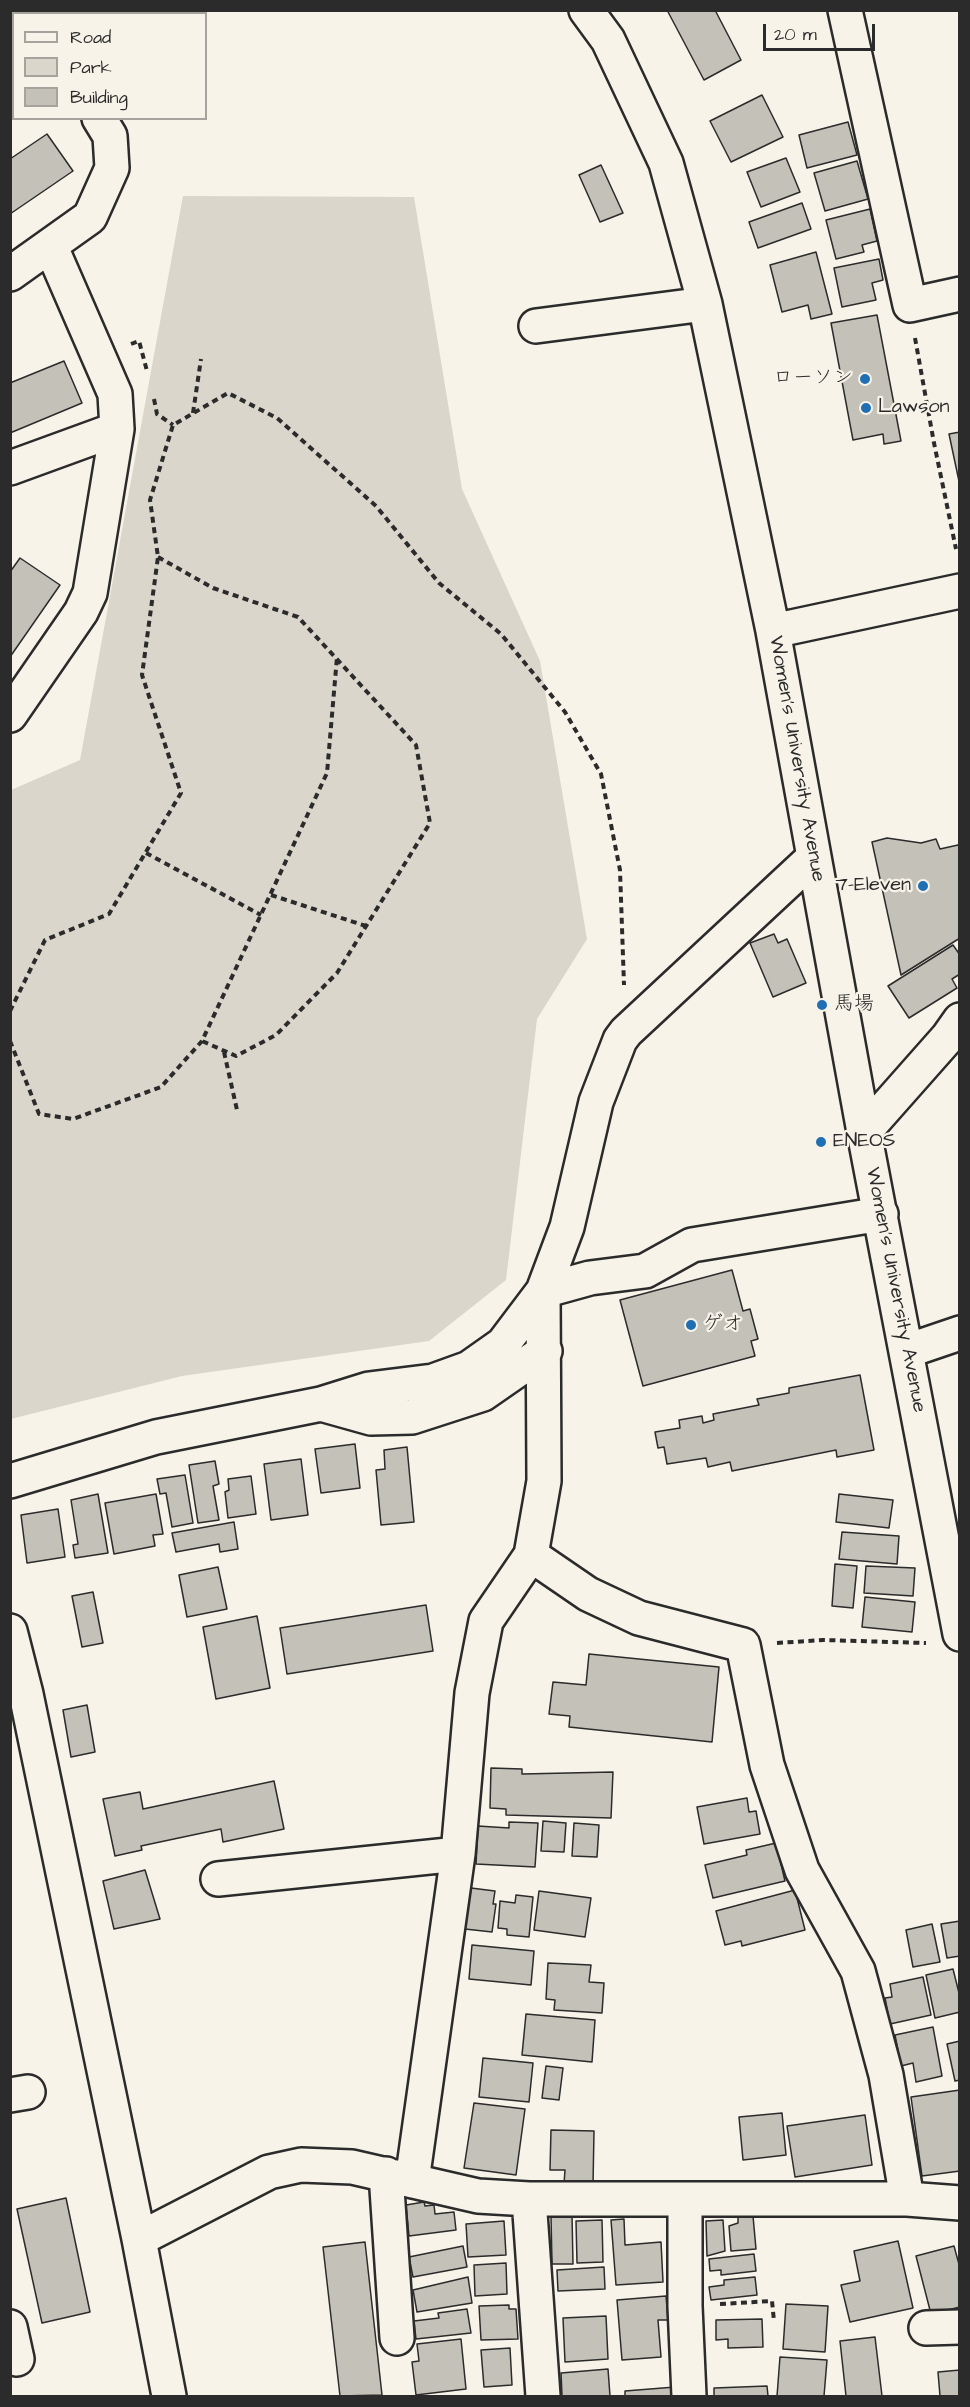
<!DOCTYPE html>
<html>
<head>
<meta charset="utf-8">
<style>
	body { margin:0 }
	#map { position:relative; width:970px; height:2407px; overflow:hidden; background:#f7f3e8; font-family:"Architects Daughter",sans-serif }
	canvas { display:block }
	.frame { position:absolute; inset:0; border:12px solid #2b2b2b; pointer-events:none }
	.legend { position:absolute; left:12px; top:12px; width:195px; height:108px; box-sizing:border-box; background:#f7f3e8; border:2px solid #a5a39c; margin:0; padding:8px 10px; list-style:none; font-size:18px; color:#2b2b2b }
	.legend li { display:flex; align-items:center; gap:12px; height:30px }
	.legend b { width:30px; border:2px solid #a5a39c }
	.scale { position:absolute; left:763px; top:24px; width:112px; height:27px; box-sizing:border-box; border:3px solid #2b2b2b; border-top:0; padding-left:8px; font-size:18px; line-height:21px; white-space:nowrap; color:#2b2b2b; -webkit-text-stroke:4px #f7f3e8; paint-order:stroke }
</style>
</head>
<body>
<div id="map">
<canvas width="970" height="2407"></canvas>
<div class="frame"></div>
<ul class="legend">
<li><b style="height:8px;background:#f7f3e8"></b>Road</li>
<li><b style="height:16px;background:#dad6cc"></b>Park</li>
<li><b style="height:16px;background:#c4c1b9"></b>Building</li>
</ul>
<div class="scale">20 m</div>
</div>
<script>
const ctx = document.querySelector('canvas').getContext('2d');
ctx.lineJoin = 'round';
function fill(path, color) { ctx.fillStyle = color; ctx.fill(path, 'evenodd'); }
function stroke(path, color, width, dash) { ctx.strokeStyle = color; ctx.lineWidth = width; ctx.lineCap = dash ? 'butt' : 'round'; ctx.setLineDash(dash || []); ctx.stroke(path); }
function label(font, color, halo, rows, align = 'center') {
  ctx.font = font + ' "Architects Daughter","Klee One",sans-serif'; ctx.lineWidth = 4.5; ctx.setLineDash([]); ctx.textBaseline = 'middle'; ctx.strokeStyle = halo; ctx.fillStyle = color; for (const [text, x, y, turn = 0] of rows) {
    ctx.save(); ctx.translate(x, y); ctx.rotate((+turn || 0) * Math.PI / 180); ctx.textAlign = isNaN(turn) ? turn : align; if (halo) ctx.strokeText(text, 0, 0); ctx.fillText(text, 0, 0); ctx.restore();
  }
}
fill(new Path2D(`
	M183,196L414,197L462,489L540,661L587,939L537,1019L506,1280L429,1341L182,1376L11,1419V790L80,760Z`), '#dad6cc');
const building = new Path2D(`
	M667,10H715L741,60L704,80Z
	M762,95L783,137L731,162L710,121Z
	M848,122L857,155L807,168L799,135Z
	M47,134L73,171L10,214V159Z
	M786,158L800,192L761,207L747,172Z
	M857,161L868,199L825,211L814,173Z
	M601,165L623,213L600,222L579,175Z
	M802,203L811,229L758,248L749,222Z
	M870,209L877,241L862,245L864,252L836,259L826,220Z
	M816,252L832,314L811,319L808,305L782,312L770,265Z
	M879,259L883,280L872,283L876,300L842,307L834,268Z
	M877,315L901,441L884,444L883,434L853,440L831,323Z
	M64,361L82,403L10,433V383Z
	M960,432V486L949,434Z
	M20,558L60,585L10,657V572Z
	M887,838L921,843L936,839L940,849L958,845L960,849V938L901,975L872,842Z
	M774,934L778,943L787,939L806,983L773,997L750,943Z
	M953,945L960,955V974L952,979L957,988L909,1018L888,986Z
	M732,1270L743,1311L750,1309L758,1339L751,1341L755,1356L643,1386L620,1300Z
	M860,1375L874,1450L837,1457L836,1450L732,1471L730,1462L708,1467L706,1458L667,1464L664,1447L658,1448L655,1432L680,1428L679,1420L702,1416L703,1423L714,1420L713,1414L759,1405L757,1399L789,1393V1388Z
	M355,1444L360,1488L321,1493L315,1449Z
	M407,1447L414,1522L381,1525L376,1470L385,1469L384,1450Z
	M301,1459L308,1515L271,1520L264,1464Z
	M215,1461L219,1484L213,1486L219,1520L198,1523L189,1465Z
	M185,1475L193,1523L172,1527L166,1493L160,1494L157,1479Z
	M251,1476L256,1514L228,1518L225,1492L229,1490L228,1479Z
	M98,1494L108,1553L75,1558L73,1545L78,1544L71,1500Z
	M156,1494L163,1534L153,1535L155,1546L114,1554L105,1503Z
	M839,1494L893,1500L889,1528L836,1522Z
	M58,1509L65,1557L27,1563L21,1515Z
	M234,1522L238,1549L220,1552L219,1544L176,1552L172,1533Z
	M842,1532L899,1536L897,1564L839,1559Z
	M835,1564L857,1566L853,1608L832,1606Z
	M866,1566L915,1568L913,1596L864,1593Z
	M218,1567L227,1609L187,1617L179,1575Z
	M93,1592L103,1643L82,1647L72,1596Z
	M865,1597L915,1602L912,1632L862,1627Z
	M426,1605L433,1651L287,1674L280,1628Z
	M257,1616L270,1688L216,1699L203,1627Z
	M589,1654L719,1667L712,1742L569,1727L570,1716L549,1714L553,1682L586,1685Z
	M87,1705L95,1752L71,1757L63,1710Z
	M491,1768L522,1769V1774L613,1772L611,1818L506,1815V1809L490,1808Z
	M274,1781L284,1829L223,1842L221,1829L141,1846L142,1850L115,1856L103,1799L140,1792L143,1809Z
	M747,1798L749,1812L756,1811L760,1834L704,1844L697,1807Z
	M543,1821L566,1823L564,1852L541,1851Z
	M509,1822L538,1823L535,1867L476,1864L478,1826L509,1828Z
	M574,1823L599,1825L597,1857L572,1856Z
	M776,1843L785,1881L713,1898L705,1865L747,1855L746,1850Z
	M145,1870L160,1919L114,1929L103,1881Z
	M471,1888L495,1891L493,1904H496L492,1932L465,1929Z
	M795,1890L805,1930L742,1946L741,1941L725,1945L716,1911Z
	M539,1891L591,1898L585,1937L534,1930Z
	M516,1895L533,1897L529,1937L507,1935V1929L498,1928L500,1901L515,1903Z
	M960,1921V1956L947,1958L941,1924Z
	M932,1924L940,1962L913,1967L906,1930Z
	M472,1945L534,1951L531,1985L469,1979Z
	M548,1963L591,1965L589,1982L604,1983L602,2013L554,2010L555,2000L546,1999Z
	M953,1969L960,1997V2012L935,2018L926,1975Z
	M923,1977L931,2015L890,2024L885,1998L892,1997L890,1984Z
	M526,2014L595,2020L592,2062L522,2055Z
	M933,2027L942,2076L916,2082L913,2063L901,2066L895,2035Z
	M960,2041V2080L955,2081L947,2044Z
	M483,2058L533,2063L529,2102L479,2097Z
	M546,2066L563,2068L559,2100L542,2098Z
	M960,2090V2171L922,2176L911,2097Z
	M474,2103L525,2109L516,2175L464,2168Z
	M782,2113L786,2155L743,2160L739,2117Z
	M865,2115L872,2165L795,2177L787,2126Z
	M551,2130L594,2131L593,2185L564,2184L565,2170H550Z
	M66,2198L90,2312L42,2323L17,2209Z
	M424,2202L425,2206L434,2205L435,2214L454,2212L456,2230L409,2236L406,2205Z
	M572,2215L573,2264H552L551,2216Z
	M753,2216L756,2249L731,2251L729,2226L738,2223V2217Z
	M624,2219L625,2245L661,2242L663,2282L616,2285L611,2220Z
	M602,2220L603,2262L577,2263L576,2221Z
	M723,2220L725,2251L707,2256L706,2221Z
	M504,2221L506,2255L468,2257L466,2224Z
	M898,2241L913,2308L850,2322L841,2285L860,2281L854,2251Z
	M365,2242L382,2395L340,2396L323,2247Z
	M463,2246L467,2267L413,2277L409,2257Z
	M954,2246L960,2268V2307L931,2314L916,2256Z
	M754,2254L756,2271L721,2275V2270L710,2271L709,2259Z
	M506,2263L507,2294L475,2296L474,2265Z
	M604,2267L605,2289L558,2291L557,2270Z
	M468,2277L472,2303L417,2312L413,2290Z
	M755,2277L757,2295L711,2300L709,2287L724,2285V2280Z
	M666,2296L668,2320H658L661,2357L622,2360L617,2300Z
	M786,2304L828,2306L825,2352L783,2349Z
	M509,2305V2309H516L518,2339L481,2340L479,2306Z
	M467,2309L471,2333L416,2339L414,2321L439,2318L438,2313Z
	M606,2316L608,2359L565,2362L563,2318Z
	M762,2319L763,2347L728,2348V2339L716,2340V2320Z
	M875,2337L882,2396H846L840,2341Z
	M461,2339L466,2389L416,2395L412,2362L419,2361L417,2344Z
	M510,2348L512,2385L484,2387L481,2350Z
	M780,2357L827,2360L824,2396H777Z
	M608,2369L610,2396H562L561,2373Z
	M960,2370V2396H940L938,2372Z
	M767,2386L768,2396H714V2388Z
	M675,2387L676,2396H625V2391Z`);
fill(building, '#c4c1b9');
stroke(building, '#2b2b2b', 1.5);
const minor = new Path2D(`
	M31,10L33,14
	M586,10L608,40L666,163L705,304L773,631L864,1132L960,1634
	M845,10L910,305L960,294
	M10,53L14,51
	M10,274L90,217L112,168L110,136L99,118
	M536,326L705,304
	M10,468L117,429
	M773,631L960,591
	M10,715L81,612L90,593L117,429L115,394L51,247
	M864,1132L948,1037L960,1020
	M907,1351L960,1333
	M321,1404L371,1418L412,1417L483,1394L545,1351
	M10,1481L156,1437L321,1404L369,1389L433,1381L469,1368L503,1344L543,1291L590,1278L645,1271L692,1245L881,1214
	M531,1555L588,1594L639,1618L743,1645L767,1765L802,1870L858,1971L886,2075L907,2199
	M10,1631L26,1694L139,2239L169,2396
	M218,1879L458,1854
	M10,2095L28,2092
	M386,2174L397,2338
	M412,2181L458,1854L472,1693L486,1621L531,1555L544,1481L543,1291L567,1227L596,1102L620,1040L626,1032L814,857
	M529,2199L543,2396
	M685,2200V2306L689,2396
	M139,2239L269,2172L301,2165L352,2167L478,2196L529,2199H907L960,2203
	M10,2327L17,2359
	M926,2328L960,2327`);
stroke(minor, '#2b2b2b', 38);
stroke(new Path2D(`
	M915,338L934,443L956,549
	M131,344L139,341L147,371
	M154,399L157,414L173,425
	M193,413L201,359
	M158,557L213,588L298,617L416,745L430,823L337,973L276,1035L236,1056L202,1041
	M146,853L261,915
	M271,895L366,926
	M10,1011L45,940L109,914L181,793L142,675L158,557L150,500L173,425L228,393L277,418L376,506L439,583L501,634L565,712L601,774L620,870L624,985
	M10,1041L39,1114L73,1119L161,1087L202,1041L327,773L337,657
	M224,1052L237,1110
	M777,1643L823,1640L926,1643
	M720,2304L772,2301L774,2321`), '#2b2b2b', 4, [6, 4.5]);
stroke(minor, '#f7f3e8', 33);
for (const [x, y, r, color] of [
	[865,379,6,"#1f6fb2"],
	[866,408,6,"#1f6fb2"],
	[923,886,6,"#1f6fb2"],
	[822,1005,6,"#1f6fb2"],
	[821,1142,6,"#1f6fb2"],
	[691,1325,6,"#1f6fb2"]
]) { const dot = new Path2D(); dot.arc(x, y, r, 0, 2 * Math.PI); ctx.fillStyle = color; ctx.fill(dot); stroke(dot, '#f7f3e8', 2); }
label('20px', '#2b2b2b', '#f7f3e8', [
	["ローソン",853,379,"right"],
	["Lawson",878,408],
	["7-Eleven",911,886,"right"],
	["馬場",834,1005],
	["ENEOS",833,1142],
	["ゲオ",703,1325]
], 'left');
label('20px', '#2b2b2b', '#f7f3e8', [
	["Women's University Avenue",796,759,80],
	["Women's University Avenue",895,1290,79]
]);
</script>
</body>
</html>
